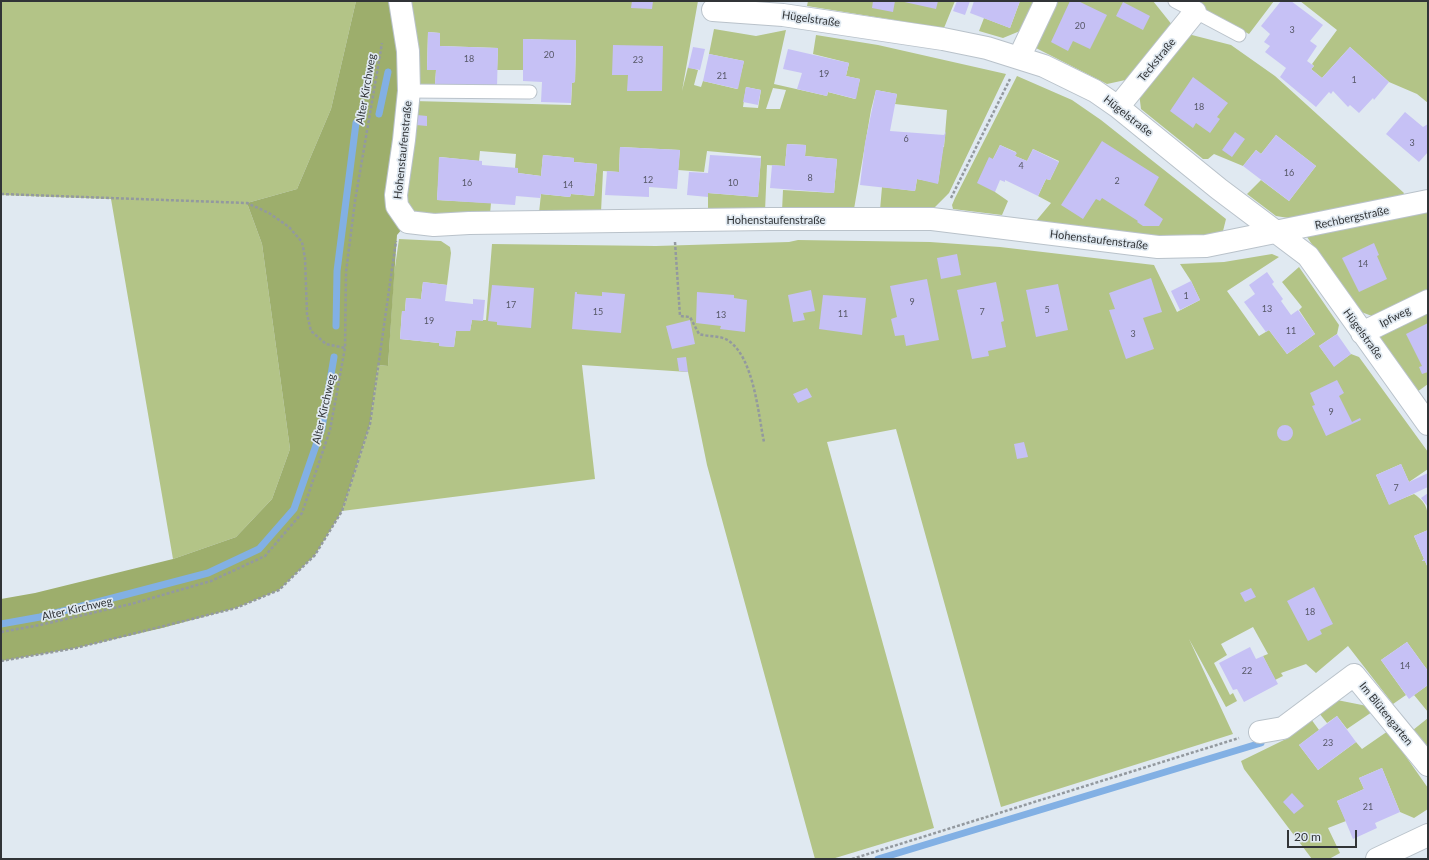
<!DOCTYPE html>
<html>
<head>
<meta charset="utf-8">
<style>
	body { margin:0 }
	#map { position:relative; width:1429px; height:860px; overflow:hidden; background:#e0e9f1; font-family:Lato,sans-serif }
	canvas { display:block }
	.frame { position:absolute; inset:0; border:2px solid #313437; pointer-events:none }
	.scale { position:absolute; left:1287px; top:830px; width:70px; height:18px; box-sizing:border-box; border:2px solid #313437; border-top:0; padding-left:5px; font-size:12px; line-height:14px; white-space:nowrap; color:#313437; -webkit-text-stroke:3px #e0e9f1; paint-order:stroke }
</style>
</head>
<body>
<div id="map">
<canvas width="1429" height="860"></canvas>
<div class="frame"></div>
<div class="scale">20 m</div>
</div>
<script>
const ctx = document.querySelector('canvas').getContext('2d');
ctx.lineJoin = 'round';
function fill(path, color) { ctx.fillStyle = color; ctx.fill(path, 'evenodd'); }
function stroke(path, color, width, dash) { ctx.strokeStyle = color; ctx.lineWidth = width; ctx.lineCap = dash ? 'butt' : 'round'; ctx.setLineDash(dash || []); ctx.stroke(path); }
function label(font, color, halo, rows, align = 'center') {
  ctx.font = font + ' Lato,sans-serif'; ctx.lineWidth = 3.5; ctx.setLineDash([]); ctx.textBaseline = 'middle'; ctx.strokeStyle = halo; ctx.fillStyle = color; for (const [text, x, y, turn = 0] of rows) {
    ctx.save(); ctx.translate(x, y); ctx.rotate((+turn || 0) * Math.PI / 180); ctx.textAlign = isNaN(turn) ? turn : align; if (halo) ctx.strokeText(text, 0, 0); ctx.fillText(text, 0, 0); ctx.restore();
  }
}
fill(new Path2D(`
	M1,1H356L331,109L297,189L247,203L262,244L290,449L272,499L236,537L173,559L111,199L1,195Z
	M407,1H698L682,91L688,67L698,70L694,85L701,87L703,81L737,89L744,61L709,54L714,29L756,36L786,30L774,84L827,96L828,92L855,99L860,79L846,76L849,63L813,54L816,35L878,45L1006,74L949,193L934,208L880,210L882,187L915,191L917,179L938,183L943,147H944L947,110L895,104L897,94L876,90L871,110L854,209L782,211L783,190L834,193L837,159L805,156L806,145L787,144L785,166L767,165L765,211L708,213V193L758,197L761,156L707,151L704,172L678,170L680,150L620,147L619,172L603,171L601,212L539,213L541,194L570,197L571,194L594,196L597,164L574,162V158L543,155L541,176L518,173V168H515L516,154L480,151L479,161L440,157L437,200L491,203L490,214L416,213L408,211L402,186L413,101L571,105L572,83L575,82L576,41L524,39L523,70H497L498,48L440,46V33L428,32L427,70H436L435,85L416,84ZM746,87L761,90L758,108L743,107ZM773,88L786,90L780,109H766Z
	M808,1H955L944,28L807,6Z
	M1020,1H1035L1020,31L1003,38L979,31L984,18L1010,28Z
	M1053,1H1153L1173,26L1130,79L1107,84L1032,46Z
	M1187,1H1274L1249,34Z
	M1300,1H1428V103L1417,94L1389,82L1350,47L1322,78L1311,69L1314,66L1312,64L1337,30Z
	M1188,34L1231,45L1275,76L1404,193L1402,197L1295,219L1276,216L1247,194L1261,180L1289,201L1316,166L1276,135L1261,154L1256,150L1243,166L1214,154L1208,159H1203L1141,109L1139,93Z
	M1017,76L1072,100L1101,120L1226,219L1223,231L1218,236L1157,240L1036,221L1051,203L1038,196L1046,179L1050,180L1059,161L1033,149L1027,161L1015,156L1016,152L1000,145L993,159L995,192L1008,201L1002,215L953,209L952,205L955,198Z
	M1428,210V295L1380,319L1356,310L1305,234Z
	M399,239L441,241L450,247L451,253L447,285L423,282L421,299L406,298L405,311H402L400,339L439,343L440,346L454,347L456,331H470L472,320H486L492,244L656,246L789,242L798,240L930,242L1000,247L1154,265L1177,312L1200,300L1191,281L1180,264L1224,262L1272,254L1279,257L1227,291L1259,336L1269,330L1287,354L1315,334L1299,310L1302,307L1282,282L1299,267L1339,325L1337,334L1319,346L1334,366L1351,354L1359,357L1428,452V469L1409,482L1401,464L1376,475L1389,504L1414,494C1429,504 1428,512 1428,530L1414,536L1424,559L1422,561H1425L1428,568V671L1407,642L1381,660L1406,695L1393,704L1348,646L1316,673L1306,664L1281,673L1283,676L1275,680L1263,656L1268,654L1253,627L1221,644L1227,655L1214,663L1230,695L1233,693L1237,701L1226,707L1189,639L1233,734L1001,807L896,429L827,442L934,828L832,859H815L707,465L688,372L582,365L595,479L342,511L370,424L378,365L388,366L394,274Z
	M1428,306V384L1417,392L1379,342L1385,328Z
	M1428,685V712L1414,695Z
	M1337,700L1367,706L1372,712L1347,729L1337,716L1327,723L1319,713Z
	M1428,718V750L1413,730Z
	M1311,719L1319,730L1299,745L1318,770L1356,742L1362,749L1388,731L1428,788V809L1414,818L1400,812L1382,768L1359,778L1364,789L1337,801L1346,821L1328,828L1340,853L1329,859H1312L1244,769L1241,761L1286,739Z`), '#b3c487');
fill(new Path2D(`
	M356,1H400L408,222L397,235L388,366L378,365L370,424L342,511L315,555L279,590L236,608L162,628L76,648L1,661V599L35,593L173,559L236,537L272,499L290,449L262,244L247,203L297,189L331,109Z`), '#9dae6c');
stroke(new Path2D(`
	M379,114L388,72
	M336,326L337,271L356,123
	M1,624L40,617L208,573L259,549L294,509L322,428L334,357
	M878,859L1261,743`), '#82b0e4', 7);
fill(new Path2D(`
	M632,1H653L652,9L631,8Z
	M873,1H895L893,12L872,8Z
	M900,1H938L936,9Z
	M957,1H970L965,15L953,11Z
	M974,1H1020L1010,28L970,13Z
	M1070,1H1078L1107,15L1090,49L1073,41L1068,51L1051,42Z
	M1281,1H1291L1323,25L1310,41L1317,46L1307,61L1314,66L1311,69L1322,78L1350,47L1389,82L1374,100L1373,98L1359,113L1350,105L1348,107L1333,91L1331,94L1329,92L1316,107L1280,77L1286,68L1265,52L1270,46L1264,42L1270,34L1261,26Z
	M1123,2L1150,16L1143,30L1116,16Z
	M428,32L440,33V46L498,48L497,87L435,85L436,70H427Z
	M523,39L576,40L575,82L572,83L571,103L541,102L542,82L523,81Z
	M613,45L663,46L662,91H627L628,75H612Z
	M693,47L705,49L700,70L688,68Z
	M788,49L849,63L846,76L860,79L856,99L828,92L827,96L797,89L802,73L783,69Z
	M709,54L744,61L738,89L703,81Z
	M1193,77L1228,103L1217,117L1220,119L1210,133L1196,123L1193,128L1170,111Z
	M746,87L761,90L758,105L743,102Z
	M876,90L897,94L890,131L944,135L946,131L938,184L917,179L915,191L860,185L865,143Z
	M1405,112L1423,127L1428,124V152L1419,162L1386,134Z
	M417,115L427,116V126L416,125Z
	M1235,132L1245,139L1232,157L1222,150Z
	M1276,135L1316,166L1289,201L1243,166L1256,150L1261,154Z
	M1102,141L1159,177L1144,205L1163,219L1159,226H1143L1137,222L1138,221L1102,198L1100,201L1096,199L1083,219L1061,205Z
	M787,144L806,145L805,156L837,159L834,193L770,188L772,165L785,166Z
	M1000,145L1017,153L1015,156L1027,161L1033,149L1059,162L1050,180L1046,179L1038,196L1005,180V182L1000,180L995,192L977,183L989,157L993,159Z
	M620,147L680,150L677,189L649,187V197L605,195L607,171L619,172Z
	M543,155L574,158V162L597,164L594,196L571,194L570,197L541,194L540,198L516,196L515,205L437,200L439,157L482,161V165L518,168V173L541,176Z
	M710,155L761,158L758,197L708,193V197L687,195L689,172L708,173Z
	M1374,243L1379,255L1377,256L1387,279L1359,292L1342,258Z
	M957,254L961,275L941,279L937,258Z
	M1267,272L1274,282L1272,284L1283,299L1281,301L1291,315L1298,310L1315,334L1287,354L1269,330L1266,332L1244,302L1255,294L1249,285Z
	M1151,278L1162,312L1143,318L1154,349L1126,359L1109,310L1115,309L1109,293Z
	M927,279L939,340L906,346L904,335L895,336L891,319L897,317L890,286Z
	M1191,281L1200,300L1180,310L1171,291Z
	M423,282L447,285L445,301L473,304V299L485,300L483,321L472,320L470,331H456L454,347L439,346V343L400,339L402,311H405L406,298L421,299Z
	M996,282L1004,321L1001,322L1006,347L988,351L989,356L972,359L957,290Z
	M1058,284L1068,330L1036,337L1026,290Z
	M492,285L534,288L531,328L497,325V322L488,321Z
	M811,290L815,311L803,313L805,320L793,322L788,295Z
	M575,292H577V294L602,296V292L625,294L621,333L572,329Z
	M697,292L734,295V298L747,300L745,332L720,329L721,326L696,323Z
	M823,295L866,298L862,335L819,329Z
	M690,320L695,344L672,349L666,326Z
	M1428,323V372L1422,374L1419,367L1422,366L1406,334Z
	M1337,334L1351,354L1334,367L1319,346Z
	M686,357L688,372L679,371L677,358Z
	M1337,380L1344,393L1339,396L1352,422L1360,418L1361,420L1326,436L1312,406L1315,405L1310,393Z
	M807,388L812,397L798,403L793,394Z
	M1277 433a8 8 0 1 1 16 0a8 8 0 1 1-16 0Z
	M1024,442L1028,457L1017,459L1014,444Z
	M1401,464L1409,482L1428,473V487L1389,505L1376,475Z
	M1428,493V507L1421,498Z
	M1428,530V568L1425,561H1422L1424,559L1414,536Z
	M1314,587L1333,624L1320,630L1322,634L1308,641L1287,601Z
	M1251,588L1256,597L1245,602L1240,593Z
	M1407,642L1428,671V685L1409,699L1381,660Z
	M1250,647L1256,659L1263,656L1278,684L1244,702L1237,689L1233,690L1219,663Z
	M1337,716L1356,742L1318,770L1299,745Z
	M1382,768L1400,812L1375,823L1377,828L1353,839L1337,801L1364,789L1359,778Z
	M1292,793L1304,806L1294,814L1283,802Z`), '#c6c1f5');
const lane = new Path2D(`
	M1175,1L1239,35
	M409,91L530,92`);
const street = new Path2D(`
	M400,1L408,51L409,91L404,140L396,195L397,206L408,222L434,225L469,223L770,219H932L1158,247L1206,246L1428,201
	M713,10L783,15L943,39L987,48L1044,66L1095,91L1118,107L1219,189L1308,256L1428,424
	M1019,58L1046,1
	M1118,107L1195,12
	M1362,333L1428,301
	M1260,732L1283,728L1354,675L1428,765
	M1377,859L1428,835`);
stroke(lane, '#b9c2ca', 15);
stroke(street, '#b9c2ca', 24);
stroke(new Path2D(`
	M1,194L247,203L269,213L289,227L302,242L305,258L307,314L311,331L326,344L345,348
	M951,198L1010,79
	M675,242L680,316L690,317L699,334C708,337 721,335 729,341C754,359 758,413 764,442
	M1,632L40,625L131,604L211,581L265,556L302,513L330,430L345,348L346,272L355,201L382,43
	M1,661L76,648L236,608L279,590L315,555L342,511L370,424L396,241
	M852,859L1239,738`), '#93999f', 2.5, [3, 2]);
stroke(lane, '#fff', 13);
stroke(street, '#fff', 22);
label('9px', '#565766', null, [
	["20",1080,26],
	["3",1292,30],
	["20",549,55],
	["18",469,59],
	["23",638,60],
	["19",824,74],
	["21",722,76],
	["1",1354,80],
	["18",1199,107],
	["6",906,139],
	["3",1412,143],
	["4",1021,166],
	["16",1289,173],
	["8",810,178],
	["12",648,180],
	["2",1117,181],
	["16",467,183],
	["10",733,183],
	["14",568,185],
	["14",1363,264],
	["1",1186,296],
	["9",912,302],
	["17",511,305],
	["13",1267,309],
	["5",1047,310],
	["15",598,312],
	["7",982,312],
	["11",843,314],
	["13",721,315],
	["19",429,321],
	["11",1291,331],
	["3",1133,334],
	["9",1331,412],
	["7",1396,488],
	["18",1310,612],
	["14",1405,666],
	["22",1247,671],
	["23",1328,743],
	["21",1368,807]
]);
label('11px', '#313437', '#e0e9f1', [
	["Hügelstraße",811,19,8],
	["Teckstraße",1157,60,-51],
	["Alter Kirchweg",366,89,-80],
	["Hügelstraße",1128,116,38],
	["Hohenstaufenstraße",403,150,-84],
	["Rechbergstraße",1352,218,-12],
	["Hohenstaufenstraße",776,220],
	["Hohenstaufenstraße",1099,240,7],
	["Ipfweg",1395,317,-27],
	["Hügelstraße",1363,334,54],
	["Alter Kirchweg",324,409,-77],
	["Alter Kirchweg",77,609,-13],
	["Im Blütengarten",1386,714,51]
]);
</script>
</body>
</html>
